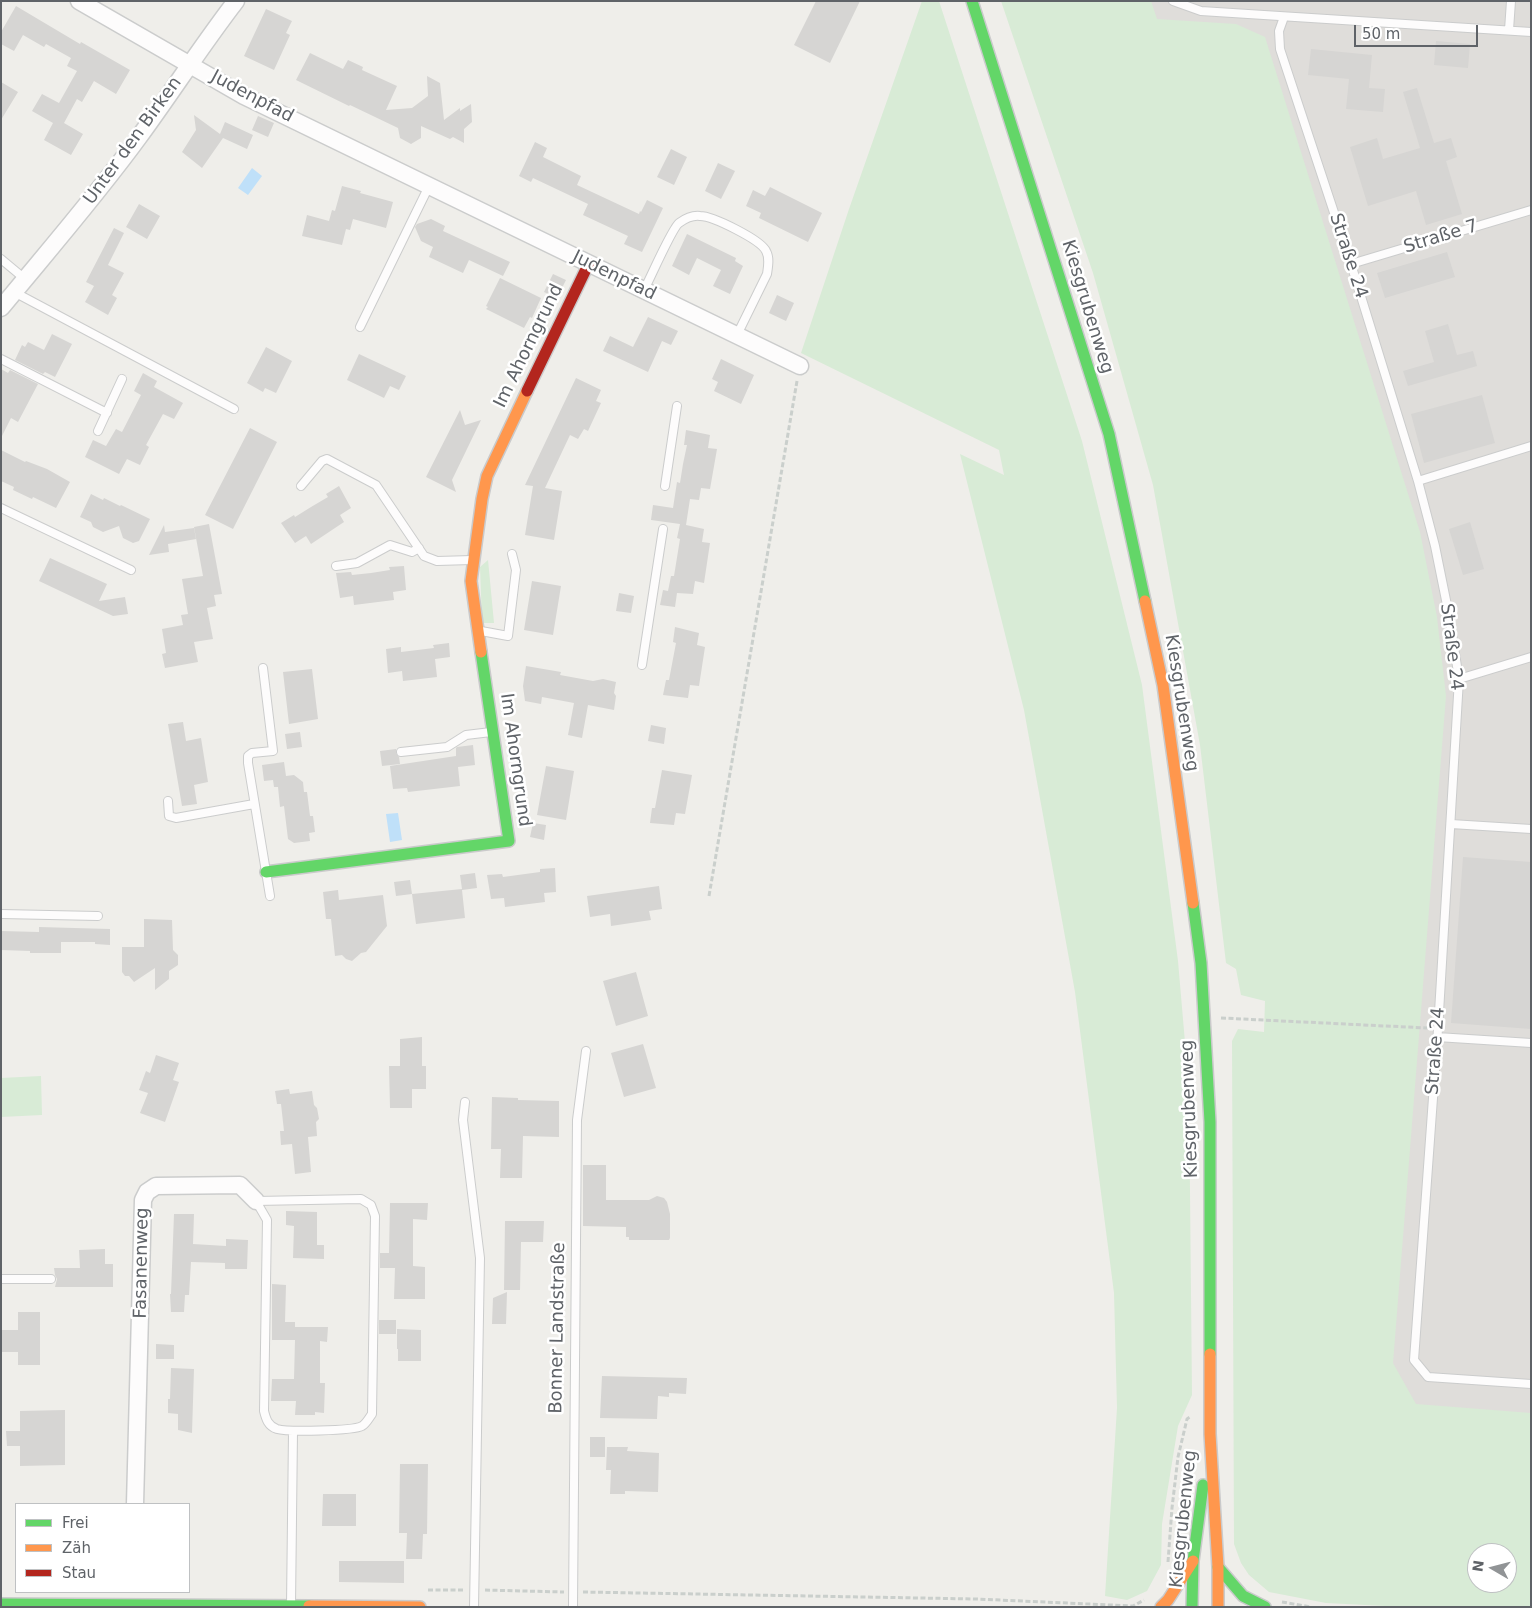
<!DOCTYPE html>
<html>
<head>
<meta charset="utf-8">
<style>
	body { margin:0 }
	#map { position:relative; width:1532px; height:1608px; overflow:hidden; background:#efeeea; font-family:"DejaVu Sans",sans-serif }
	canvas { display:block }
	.frame { position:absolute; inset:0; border:2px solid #5f6368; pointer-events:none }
	.legend { position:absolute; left:15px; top:1503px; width:175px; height:90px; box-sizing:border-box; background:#fff; border:1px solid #bfc1c3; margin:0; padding:6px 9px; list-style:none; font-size:15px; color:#5f6368 }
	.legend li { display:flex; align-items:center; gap:10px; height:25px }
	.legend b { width:25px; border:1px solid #bfc1c3 }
	.north { position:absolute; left:1467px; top:1543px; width:50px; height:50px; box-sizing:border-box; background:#fff; border:1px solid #bfc1c3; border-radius:50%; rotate:278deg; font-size:14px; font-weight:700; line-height:20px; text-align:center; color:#5f6368 }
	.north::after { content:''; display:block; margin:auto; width:18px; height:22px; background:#919496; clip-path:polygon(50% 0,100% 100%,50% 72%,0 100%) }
	.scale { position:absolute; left:1354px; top:25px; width:124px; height:22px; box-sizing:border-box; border:2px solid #5f6368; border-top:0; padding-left:6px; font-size:15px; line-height:18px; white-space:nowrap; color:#5f6368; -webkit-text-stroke:4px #fff; paint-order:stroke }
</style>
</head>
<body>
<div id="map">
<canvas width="1532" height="1608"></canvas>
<div class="frame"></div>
<ul class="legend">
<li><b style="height:6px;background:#63d668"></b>Frei</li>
<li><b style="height:6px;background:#ff974d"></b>Zäh</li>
<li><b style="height:6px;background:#b3261e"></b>Stau</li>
</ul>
<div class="north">N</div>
<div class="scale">50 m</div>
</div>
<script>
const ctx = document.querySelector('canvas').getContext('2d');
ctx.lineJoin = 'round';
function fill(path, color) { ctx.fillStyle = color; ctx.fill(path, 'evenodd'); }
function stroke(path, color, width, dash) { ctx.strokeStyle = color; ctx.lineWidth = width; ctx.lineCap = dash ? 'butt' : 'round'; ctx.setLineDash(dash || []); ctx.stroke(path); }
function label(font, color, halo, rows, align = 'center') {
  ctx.font = font + ' "DejaVu Sans",sans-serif'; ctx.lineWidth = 5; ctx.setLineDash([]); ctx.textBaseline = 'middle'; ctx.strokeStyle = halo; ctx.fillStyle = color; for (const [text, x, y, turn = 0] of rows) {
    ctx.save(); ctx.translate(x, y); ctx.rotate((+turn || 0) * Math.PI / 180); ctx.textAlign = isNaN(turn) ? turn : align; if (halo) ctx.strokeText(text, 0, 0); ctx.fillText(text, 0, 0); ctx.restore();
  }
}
fill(new Path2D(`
	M1110,1H1531V1575L1507,1553H1477L1370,1560Z`), '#dfddda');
fill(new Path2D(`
	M922,1H939L1082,441L1142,685L1178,961L1189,1089L1192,1395L1178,1426L1162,1524L1161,1565L1147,1591L1127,1600L1105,1596L1117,1408L1114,1293L1075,992L1024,710L960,454L1004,475L999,450L801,353L849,209Z
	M1001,1H1151L1157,19L1236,24L1265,37L1420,532L1437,617L1446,696L1393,1363L1416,1404L1531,1413V1607H1404L1326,1603L1269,1592L1249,1575L1241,1563L1234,1544L1232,1041L1238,1029L1264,1032L1265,1001L1241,995L1236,969L1226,963L1200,745L1153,485L1093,273ZM1477,1553H1507V1583H1477Z
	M488,560L494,623H482L480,567Z
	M41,1076L42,1115L1,1117V1078Z`), '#d8ebd6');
fill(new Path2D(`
	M252,168L262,176L248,195L238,188Z
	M398,813L402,840L390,842L386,814Z`), '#bfe0f9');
fill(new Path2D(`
	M816,1H860L830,63L794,45Z
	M16,6L80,44L81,42L130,70L116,94L94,81L82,102L77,99L64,123L83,134L71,155L44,140L53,123L32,111L42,94L59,103L77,71L67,66L71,58L46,44L44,47L23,35L14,51L1,44V32Z
	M266,9L292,21L286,33L290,35L274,70L244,56Z
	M1436,41L1470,44L1468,68L1434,65Z
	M1311,49L1372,55L1369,88L1385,89L1383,112L1346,109L1349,79L1308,75Z
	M310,53L343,69L348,60L363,67L362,70L397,86L386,110L412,108L428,96L427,76L440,83L444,120L460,108V111L471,104L472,122L464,129V143L453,137L450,139L421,126V138L411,144L400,138L398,128L350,105L349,106L296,80Z
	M1,82L18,92L1,120Z
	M1417,88L1434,143L1451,138L1457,157L1446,161L1462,214L1426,225L1416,191L1368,206L1350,147L1377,138L1383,159L1420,148L1403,92Z
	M194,115L220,134L225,122L253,135L247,149L223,138L202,168L182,152L196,130Z
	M258,116L274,123L268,137L252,130Z
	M535,142L547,148L543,157L581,176L577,185L639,214L640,211L641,212L647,200L663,208L642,252L624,244L628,236L583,215L588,204L533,178L531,182L519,176Z
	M671,149L687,157L674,185L657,177Z
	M718,163L735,171L721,199L705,191Z
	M342,186L361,191L360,193L393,202L386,228L353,219L350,230L346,229L342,245L302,236L307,215L329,221L332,210L335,211Z
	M770,187L822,213L808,242L759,218L761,213L746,206L753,190L765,196Z
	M139,204L160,216L147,239L126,227Z
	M431,219L445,226L443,231L510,262L503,276L469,260L463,273L429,257L433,247L421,241L415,227L417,224Z
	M114,228L124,233L108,265L124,273L112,295L117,298L108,315L85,302L94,286L86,282Z
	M687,234L736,258L735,261L743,266L730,294L713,286L721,270L697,258L689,275L672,266Z
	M1447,252L1455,277L1385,298L1377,273Z
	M553,274L566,280L557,298L544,292Z
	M500,278L541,298L532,318L530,317L524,328L486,309L488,307L486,306Z
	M777,295L794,303L786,321L769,313Z
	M648,317L678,331L671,345L662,341L648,372L603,351L610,336L633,347Z
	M1448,324L1457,355L1473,351L1477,366L1408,386L1403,371L1434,362L1425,331Z
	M52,334L72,344L55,377L45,372L43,374L15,360L22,345L25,347L28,342L44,350Z
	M266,347L292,361L276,393L265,388L263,392L247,383Z
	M359,354L406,376L399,390L390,386L384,398L347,380Z
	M721,359L754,375L741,404L714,391L718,382L712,379Z
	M1,369L8,373L10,370L38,384L18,422L11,418L1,438Z
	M143,373L157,381L154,387L183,403L174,419L163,414L146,445L149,447L140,465L127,459L119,474L85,457L93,440L106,446L116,429L122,432L141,395L134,391Z
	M576,378L601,390L596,401L601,403L588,431L584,429L578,439L570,435L545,488L562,491L554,540L525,535L533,486L525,485Z
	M1482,395L1495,443L1424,463L1411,414Z
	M460,410L465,425L481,420L452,480L456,492L426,477Z
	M250,428L277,442L233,529L205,515Z
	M686,430L710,435L708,448L717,449L710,489L701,488L699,500L690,499L686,525L704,529L702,542L710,543L704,583L695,581L693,594L677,593L675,607L660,605L663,590L668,591L671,576H674L680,539L677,538L680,524L651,520L653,505L673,508L677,482L680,483L683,464L687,445H684Z
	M1,450L25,462L26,461L47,469L70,482L56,508L33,497L32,499L13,490L14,487L1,481Z
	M339,486L351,508L340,515L344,522L311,544L306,536L295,543L281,523L294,515L295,517L311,507L328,497L326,494Z
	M91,494L103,500L104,498L120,506L121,505L150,519L139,541L133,543L123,538L119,526L103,532L93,527L91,522L80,517Z
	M1470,522L1484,569L1463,575L1449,529Z
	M209,524L222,594L214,595L216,606L207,608L213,639L194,642L198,662L165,668L162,654L166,653L162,629L183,625L181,615L188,614L182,579L203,576L194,527Z
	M164,525L165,532L194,528L196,539L168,544L169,552L149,555Z
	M50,558L107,584L99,601L125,597L128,614L113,616L39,581Z
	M404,566L406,590L393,592L394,600L354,605L353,596L340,598L336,573L351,572L352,575L371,573L390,570L389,567Z
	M532,581L561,586L553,635L524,630Z
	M619,593L634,596L631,613L616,611Z
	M675,627L699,633L697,645L705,647L699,686L690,685L688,698L663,695L666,680H669L676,643L673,642Z
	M449,643L450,657L435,659L437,677L403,681L402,671L388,673L386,649L401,647V652L434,648L433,645Z
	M526,666L561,672L560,675L593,681L603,679L616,682L614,693L616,696L614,710L588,705L582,738L568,735L574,703L542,697L541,704L525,701L523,686Z
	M312,669L318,719L289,724L283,672Z
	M183,722L186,741L201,738L208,782L194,785L197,804L182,806L168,724Z
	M651,725L666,728L664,744L648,741Z
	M300,732L302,747L287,749L285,734Z
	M473,745L475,765L458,767L460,786L408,792L407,788L393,789L390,766L456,756V748L457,747Z
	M396,749V753L399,757L400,764L382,766L380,751Z
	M284,762L286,776L294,775L303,782L304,792H307L310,816H313L315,832L309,833L310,841L294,843L288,839L284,806L280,807L278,787H274L273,780L264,781L262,765Z
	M546,766L574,771L566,820L537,815Z
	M662,770L692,775L685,814L676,813L674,825L650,823L652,808H655Z
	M533,823L546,825L544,840L530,837Z
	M1463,857L1531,862V1029L1451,1023Z
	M555,868L556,892L544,893L545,902L505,907L504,898L491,899L487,875L502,874L503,877L540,872V869Z
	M475,873L477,888L462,890L465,918L416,924L412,894L396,896L394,882L410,880L412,894L462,889L460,875Z
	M659,886L662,909L649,911L651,920L611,926L610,914L590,917L587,896Z
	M338,890L339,900L383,895L387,926L366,952L361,953L352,961L346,959L342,955L335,956L331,919H326L323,892Z
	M144,919L172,920L173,950L178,955V965L169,971V979L155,990V968L134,982L129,976H125L122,972V947H144Z
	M39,927L110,929V945L95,944V942H61V953H30V951L1,950V931L39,932Z
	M636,972L648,1016L616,1026L603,981Z
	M422,1037V1066H426V1089H412V1108H390L389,1066H400V1039Z
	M643,1044L656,1088L624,1097L611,1053Z
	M156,1055L179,1063L173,1080L179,1082L165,1122L140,1113L148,1093L139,1090L146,1071L150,1073Z
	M289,1089L290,1094L312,1091L314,1105L317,1108L319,1119L316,1122L317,1136L308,1137L311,1172L295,1174L292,1144L281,1145L280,1131H284L281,1104H277L275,1091Z
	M492,1097L518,1098V1100L559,1101V1137L523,1136L522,1178H500L501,1149H491Z
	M583,1165H606V1200H649L657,1196L664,1198L667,1202L670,1214V1238L669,1240H629V1237H626V1227L583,1226Z
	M390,1203H428L427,1220L413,1219V1266L425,1267V1299H394L395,1268H380V1253H389Z
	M286,1211L317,1212V1245H324V1259L293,1258L294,1226L286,1225Z
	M174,1214H194L193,1244L226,1246V1239L248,1240L247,1269H225V1263L191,1262L189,1295H185L184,1312H171L170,1294H171Z
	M505,1221H544L543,1242H521L520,1290H504Z
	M105,1249V1264H113V1287H55L57,1279L55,1275L54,1268H80L79,1250Z
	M272,1284L286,1285L285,1322H295V1327H328L327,1342L320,1341V1383H325L324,1413L315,1412V1415H295L296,1401H271L272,1379H294L295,1340H272Z
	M507,1292L506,1324H492L493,1298Z
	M18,1312H40V1365H18V1352H1V1330H18Z
	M379,1320H396V1334H379Z
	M397,1329L421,1330V1361H398V1349H397Z
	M156,1344L174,1345V1359H156Z
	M171,1368L194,1369L192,1433L178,1430V1414L168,1413V1399H170Z
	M602,1376L687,1378L686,1394L669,1393V1397L658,1396L657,1419L600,1418Z
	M65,1410V1465L20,1466V1446H7L6,1431H20V1411Z
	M590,1437H605V1457H590Z
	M607,1447H628L627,1451L659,1453L658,1492L625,1491V1494H610L611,1470H606Z
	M400,1464H428L427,1534H423L422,1559H406L407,1533H399Z
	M323,1494H356V1526H322Z
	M339,1561H404V1583L339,1582Z`), '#d6d5d3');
const lane = new Path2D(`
	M1173,1L1201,11L1531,32
	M1284,17L1279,31L1280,49L1351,264L1418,481L1435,546L1449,615L1459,679L1438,1029L1414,1360L1428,1377L1531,1384
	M1509,30L1511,1
	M1,259L25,279
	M1351,264L1531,210
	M644,290C650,279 672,228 679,223C686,218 692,215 700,216C713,216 761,240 766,251C770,258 768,267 767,274L737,335
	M14,292L234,409
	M360,327L429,186
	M1,359L107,413
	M98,431L122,379
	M1418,481L1531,446
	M301,486L322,461L327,459L376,485L424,556L437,561L472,560
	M665,486L677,406
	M1,508L131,570
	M336,566L357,563L390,545L412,552L419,548
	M481,631L508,636L516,570L512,554
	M642,665L663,529
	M263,668L273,751L252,753L248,756V763L270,896
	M1459,679L1531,657
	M401,752L447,747L466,735L491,732
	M168,801L169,816L176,818L254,804
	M1451,824L1531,829
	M1,914L98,916
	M1437,1037L1531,1043
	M465,1102L463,1120L480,1258L474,1607
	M361,1199L371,1205L375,1216L372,1414C369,1418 366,1424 362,1426C353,1431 287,1432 277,1429C268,1426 266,1419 264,1411L267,1220L256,1201Z
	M1,1279H51
	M291,1605L293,1432
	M573,1607L577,1120L586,1051`);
const street = new Path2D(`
	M79,1L244,96L800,366
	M1,308C48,251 96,196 139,137C172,92 202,45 236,1
	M135,1504L143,1200L147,1192L156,1186L240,1185L256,1201`);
const fast = new Path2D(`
	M972,1L1109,434L1145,601
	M266,872L509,841L481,652
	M1193,903L1201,963L1210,1122V1354
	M1218,1567L1243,1596L1265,1607
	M1,1604L309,1606
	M232,1606L237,1607
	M1192,1607L1193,1561L1203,1485`);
const slow = new Path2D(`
	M1145,601L1163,685L1193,903
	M481,652L471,581L482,499L487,476L527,391
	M1210,1354V1434L1218,1567V1607
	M309,1606L420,1607
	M1161,1607L1168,1600L1193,1561`);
const jam = new Path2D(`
	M527,391L589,263`);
stroke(lane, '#cbcccc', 10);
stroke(street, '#cbcccc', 19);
stroke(fast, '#cacacb', 14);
stroke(slow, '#cacacb', 14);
stroke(jam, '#cacacb', 14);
stroke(new Path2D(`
	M709,896L797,381
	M1221,1018L1427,1028
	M1168,1562L1172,1508L1178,1457L1187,1419L1190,1417
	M428,1590H464
	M485,1590L564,1592
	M583,1592L976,1599L1133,1606L1144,1600
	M1282,1602L1311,1607`), '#cacfcc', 3, [5, 2.5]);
stroke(lane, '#fdfcfc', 8);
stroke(street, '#fdfcfc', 16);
stroke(fast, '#63d668', 11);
stroke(slow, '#ff974d', 11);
stroke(jam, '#b3261e', 11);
label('18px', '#5f6368', '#fff', [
	["Judenpfad",252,97,28],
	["Unter den Birken",133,141,-54],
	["Straße 7",1441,237,-17],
	["Straße 24",1348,256,72],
	["Judenpfad",614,276,26],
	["Kiesgrubenweg",1087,307,73],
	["Im Ahorngrund",529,346,-64],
	["Straße 24",1451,647,83],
	["Kiesgrubenweg",1181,703,81],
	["Im Ahorngrund",515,760,82],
	["Straße 24",1436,1051,-86],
	["Kiesgrubenweg",1190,1109,-92],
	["Fasanenweg",142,1263,-89],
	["Bonner Landstraße",558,1328,-89],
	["Kiesgrubenweg",1184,1519,-84]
]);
</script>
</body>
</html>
